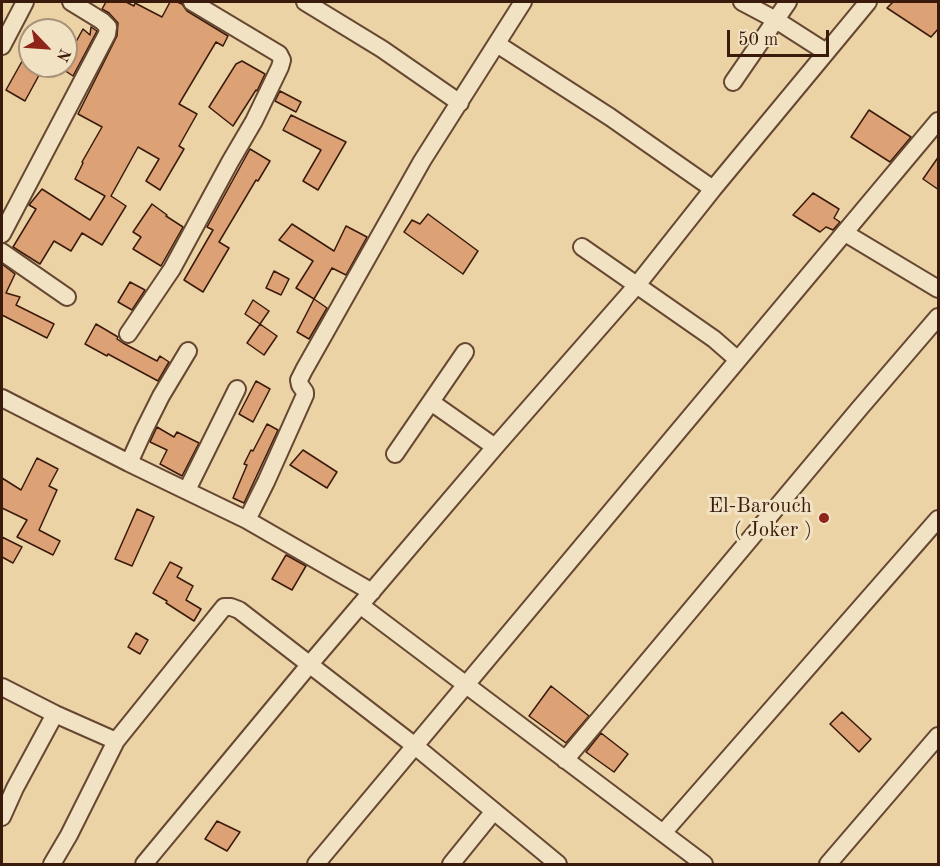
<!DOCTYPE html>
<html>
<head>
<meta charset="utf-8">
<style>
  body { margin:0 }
  #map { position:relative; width:940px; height:866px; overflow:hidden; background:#ebd3a5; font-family:"Old Standard TT",serif }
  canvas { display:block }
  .frame { position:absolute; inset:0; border:3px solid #3a1a0b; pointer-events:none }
  .north { position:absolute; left:18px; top:18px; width:60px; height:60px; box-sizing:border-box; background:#f2e2c4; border:2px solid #a8927a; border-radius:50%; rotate:115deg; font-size:16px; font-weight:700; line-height:24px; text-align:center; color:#3a1a0b }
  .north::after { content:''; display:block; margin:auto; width:21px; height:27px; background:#8f2418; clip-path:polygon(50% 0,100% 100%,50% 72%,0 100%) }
  .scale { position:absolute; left:727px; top:30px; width:102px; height:27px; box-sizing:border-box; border:3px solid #3a1a0b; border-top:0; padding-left:8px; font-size:18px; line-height:21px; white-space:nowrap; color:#3a1a0b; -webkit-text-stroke:4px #f2e2c4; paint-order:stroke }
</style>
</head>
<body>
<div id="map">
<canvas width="940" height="866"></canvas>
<div class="frame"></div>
<div class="north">N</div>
<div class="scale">50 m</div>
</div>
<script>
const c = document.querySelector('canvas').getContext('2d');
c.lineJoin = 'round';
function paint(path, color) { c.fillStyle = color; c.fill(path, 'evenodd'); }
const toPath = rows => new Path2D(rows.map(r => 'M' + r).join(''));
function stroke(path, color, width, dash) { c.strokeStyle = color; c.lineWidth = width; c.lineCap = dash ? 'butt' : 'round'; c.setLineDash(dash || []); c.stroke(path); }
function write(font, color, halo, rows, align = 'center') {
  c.font = font + ' "Old Standard TT",serif'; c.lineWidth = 6; c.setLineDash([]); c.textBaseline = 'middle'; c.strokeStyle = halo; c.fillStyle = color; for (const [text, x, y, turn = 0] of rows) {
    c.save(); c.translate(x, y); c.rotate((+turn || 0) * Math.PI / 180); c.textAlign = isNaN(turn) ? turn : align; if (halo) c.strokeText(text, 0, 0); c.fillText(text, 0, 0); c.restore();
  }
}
const building = toPath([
  [106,2,126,2,134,6,135,3,162,17,170,2,177,2,182,4,187,11,228,36,223,46,216,42,179,104,197,114,179,146,184,149,160,190,146,181,159,159,138,147,111,196,126,206,102,245,82,233,71,251,54,241,40,264,13,247,36,209,29,205,42,189,90,220,105,196,75,179,83,163,82,162,102,127,78,114,117,36,118,23,109,13,102,9,106,2],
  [893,2,939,2,939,28,931,37,887,8,893,2],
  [91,27,97,31,73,76,61,68,62,66,66,66,66,60,83,29,90,35,91,27],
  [30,47,30,66,44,66,25,101,6,90,30,47],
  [242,61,265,74,257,91,256,90,233,126,209,107,236,64,242,61],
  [280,91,301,102,296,112,275,101,280,91],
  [869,110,911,137,890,162,851,137,869,110],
  [291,115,346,142,318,190,303,181,321,150,283,130,291,115],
  [250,149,270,161,258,181,256,180,219,242,229,248,203,292,184,280,213,230,207,227,250,149],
  [939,156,939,190,923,179,939,156],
  [813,193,839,209,834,218,840,222,833,230,826,227,820,232,793,215,813,193],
  [152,204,167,215,166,216,183,227,161,266,133,249,141,237,133,232,152,204],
  [428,214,478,251,463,274,404,232,412,220,420,224,428,214],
  [292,224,334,251,346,226,367,237,346,275,332,268,314,299,296,288,313,261,279,240,292,224],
  [2,264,15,274,6,293,20,297,16,305,54,324,47,338,2,315,2,264],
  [274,271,289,279,281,295,266,288,274,271],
  [130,282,145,290,132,310,118,302,130,282],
  [314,299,327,308,309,339,297,332,314,299],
  [253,300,269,311,260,324,245,314,253,300],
  [96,324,118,337,117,339,123,343,157,361,160,356,169,362,158,381,108,354,107,356,85,344,96,324],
  [260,324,277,336,264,355,247,343,260,324],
  [256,381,270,389,253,422,239,414,256,381],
  [267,424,278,430,244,503,233,498,247,465,244,464,251,450,253,451,267,424],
  [157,427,174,437,177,432,199,443,182,476,160,464,167,450,150,442,157,427],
  [303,450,337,472,327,488,290,465,303,450],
  [37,458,58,469,49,486,57,490,39,530,60,541,53,555,17,537,27,520,2,508,2,478,21,490,37,458],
  [137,509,154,517,132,566,115,559,137,509],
  [2,537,22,547,13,563,2,557,2,537],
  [286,555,306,566,292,590,272,579,286,555],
  [170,562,182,568,177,577,193,586,186,600,201,609,194,621,166,603,167,601,153,593,170,562],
  [136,633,148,640,140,654,128,647,136,633],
  [551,686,589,716,566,743,529,716,551,686],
  [842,712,871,739,859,752,830,724,842,712],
  [601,733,628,754,614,772,586,752,601,733],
  [217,821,240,832,227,851,205,839,217,821]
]);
const minor = toPath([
  [305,2,382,49,460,103],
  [742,2,776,20,826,52],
  [497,44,610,117,713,189],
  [2,46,25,2],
  [733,82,788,2],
  [845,233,938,289],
  [2,234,107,34,108,27,102,21,71,2],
  [582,247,714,339,738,360],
  [2,252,67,297],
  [128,334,172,269,230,162,254,121,280,67,282,60,279,54,192,2],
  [2,398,129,463,247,520,372,592],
  [431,402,495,447],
  [395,454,465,352],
  [129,463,144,430,161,396,188,351],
  [187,490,237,389],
  [247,520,266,482,305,395,305,392,300,385,299,380,304,370,422,161,523,2],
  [360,605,704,864],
  [2,687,55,714,116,741],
  [565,760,859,409,938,317],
  [2,817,15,788,55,714],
  [663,833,938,519],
  [52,864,69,835,116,741,224,607,231,607,239,610,415,746,558,864],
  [144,864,310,664,495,447,637,285,713,189,868,2],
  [316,864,938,121],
  [451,864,494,811],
  [828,864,938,736]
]);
const markers = [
  [824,518,6,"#8f2418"]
];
const poiNames = [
  ["El-Barouch",812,506],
  ["( Joker )",812,530]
];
paint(building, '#dca175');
stroke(building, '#3a1a0b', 1.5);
stroke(minor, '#664832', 20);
stroke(minor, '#f2e2c4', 16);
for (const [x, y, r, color] of markers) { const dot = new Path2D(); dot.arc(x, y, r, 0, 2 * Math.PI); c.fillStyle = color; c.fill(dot); stroke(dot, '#f2e2c4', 2); }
write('21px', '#3a1a0b', '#f2e2c4', poiNames, 'right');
</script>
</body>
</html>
